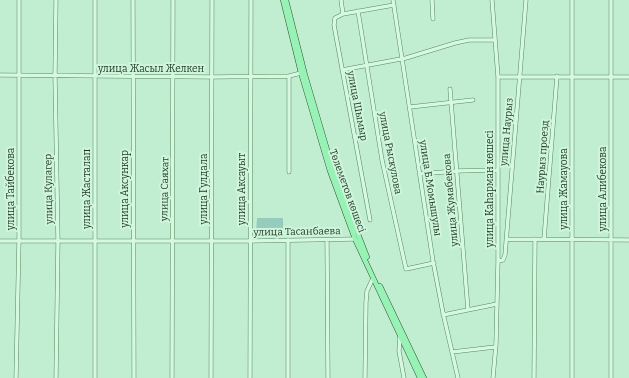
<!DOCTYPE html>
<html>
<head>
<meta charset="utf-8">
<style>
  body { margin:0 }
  canvas { display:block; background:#c1eed0 }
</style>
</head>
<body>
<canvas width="629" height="378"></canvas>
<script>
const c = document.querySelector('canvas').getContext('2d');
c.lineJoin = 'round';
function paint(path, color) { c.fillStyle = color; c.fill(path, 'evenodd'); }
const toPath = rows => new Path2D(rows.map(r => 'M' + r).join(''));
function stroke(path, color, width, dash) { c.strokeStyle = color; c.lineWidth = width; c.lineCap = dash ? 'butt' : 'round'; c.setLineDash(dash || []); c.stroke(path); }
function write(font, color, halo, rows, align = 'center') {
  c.font = font + ' Bitter,serif'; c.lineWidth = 4; c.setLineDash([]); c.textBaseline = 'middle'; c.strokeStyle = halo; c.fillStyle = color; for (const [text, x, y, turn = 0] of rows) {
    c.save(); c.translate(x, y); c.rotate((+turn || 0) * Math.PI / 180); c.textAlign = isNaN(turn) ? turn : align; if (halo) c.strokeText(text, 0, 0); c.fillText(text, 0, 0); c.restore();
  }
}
const green = toPath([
  [257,218,283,218,283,233,256,232]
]);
const minor = toPath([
  [56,0,55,76,58,241,56,378],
  [95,0,95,378],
  [133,0,134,378],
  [341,0,343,14,335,18,334,25,370,220],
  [393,0,433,261,443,313,458,378],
  [432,0,433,19],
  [492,0,498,77,498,261,496,344,493,378],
  [358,11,382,160,406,269,434,263],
  [343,14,394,5],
  [342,70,406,58,455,43,469,40,495,40],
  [0,75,213,77,289,76,301,73],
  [289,76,289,172],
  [498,77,629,77],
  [450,89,468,310],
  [410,107,473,100],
  [420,174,456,171,498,170],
  [507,239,629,240],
  [544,239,557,76],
  [327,240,328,378],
  [0,241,250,241,355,239],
  [498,261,503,260,505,255,526,0],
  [443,315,497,304],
  [400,336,399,351,404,378],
  [452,352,495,347],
  [16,378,19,240,19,0],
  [172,378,173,0],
  [211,378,212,0],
  [250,378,251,0],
  [288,378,288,240],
  [365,378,366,302,367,291,373,278],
  [534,378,535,239],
  [572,378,572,0],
  [611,378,611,0]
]);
const major = toPath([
  [283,0,301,73,330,171,355,239,420,378],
  [286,0,305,75,333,170,367,257],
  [380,286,424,378]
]);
const streetNames = [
  ["улица Жасыл Желкен",151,69],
  ["улица Шымыр",357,106,79],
  ["улица Наурыз",507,132,-85],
  ["улица Рыскулова",390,153,79],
  ["Наурыз проезд",543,157,-86],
  ["улица Б.Момышулы",430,188,81],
  ["улица Тайбекова",11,189,-90],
  ["улица Кулагер",49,189,-91],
  ["улица Жасталап",87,189,-90],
  ["улица Аксункар",125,189,-90],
  ["улица Саяхат",165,189,-89],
  ["улица Гулдала",204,189,-90],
  ["улица Аксауыт",242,189,-90],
  ["улица Каһарман көшесі",490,189,-90],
  ["улица Жамауова",564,189,-90],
  ["улица Алибекова",603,189,-90],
  ["Төлеметов көшесі",347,191,70],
  ["улица Жумабекова",451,200,-95],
  ["улица Тасанбаева",297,232,-1]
];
paint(green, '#95ccbe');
stroke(minor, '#588760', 4.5);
stroke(major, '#2d5531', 5.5);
stroke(minor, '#d4f9e0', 3.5);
stroke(major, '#98f2b5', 4.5);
write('10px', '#1d3720', '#d0f5dd', streetNames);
</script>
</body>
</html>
